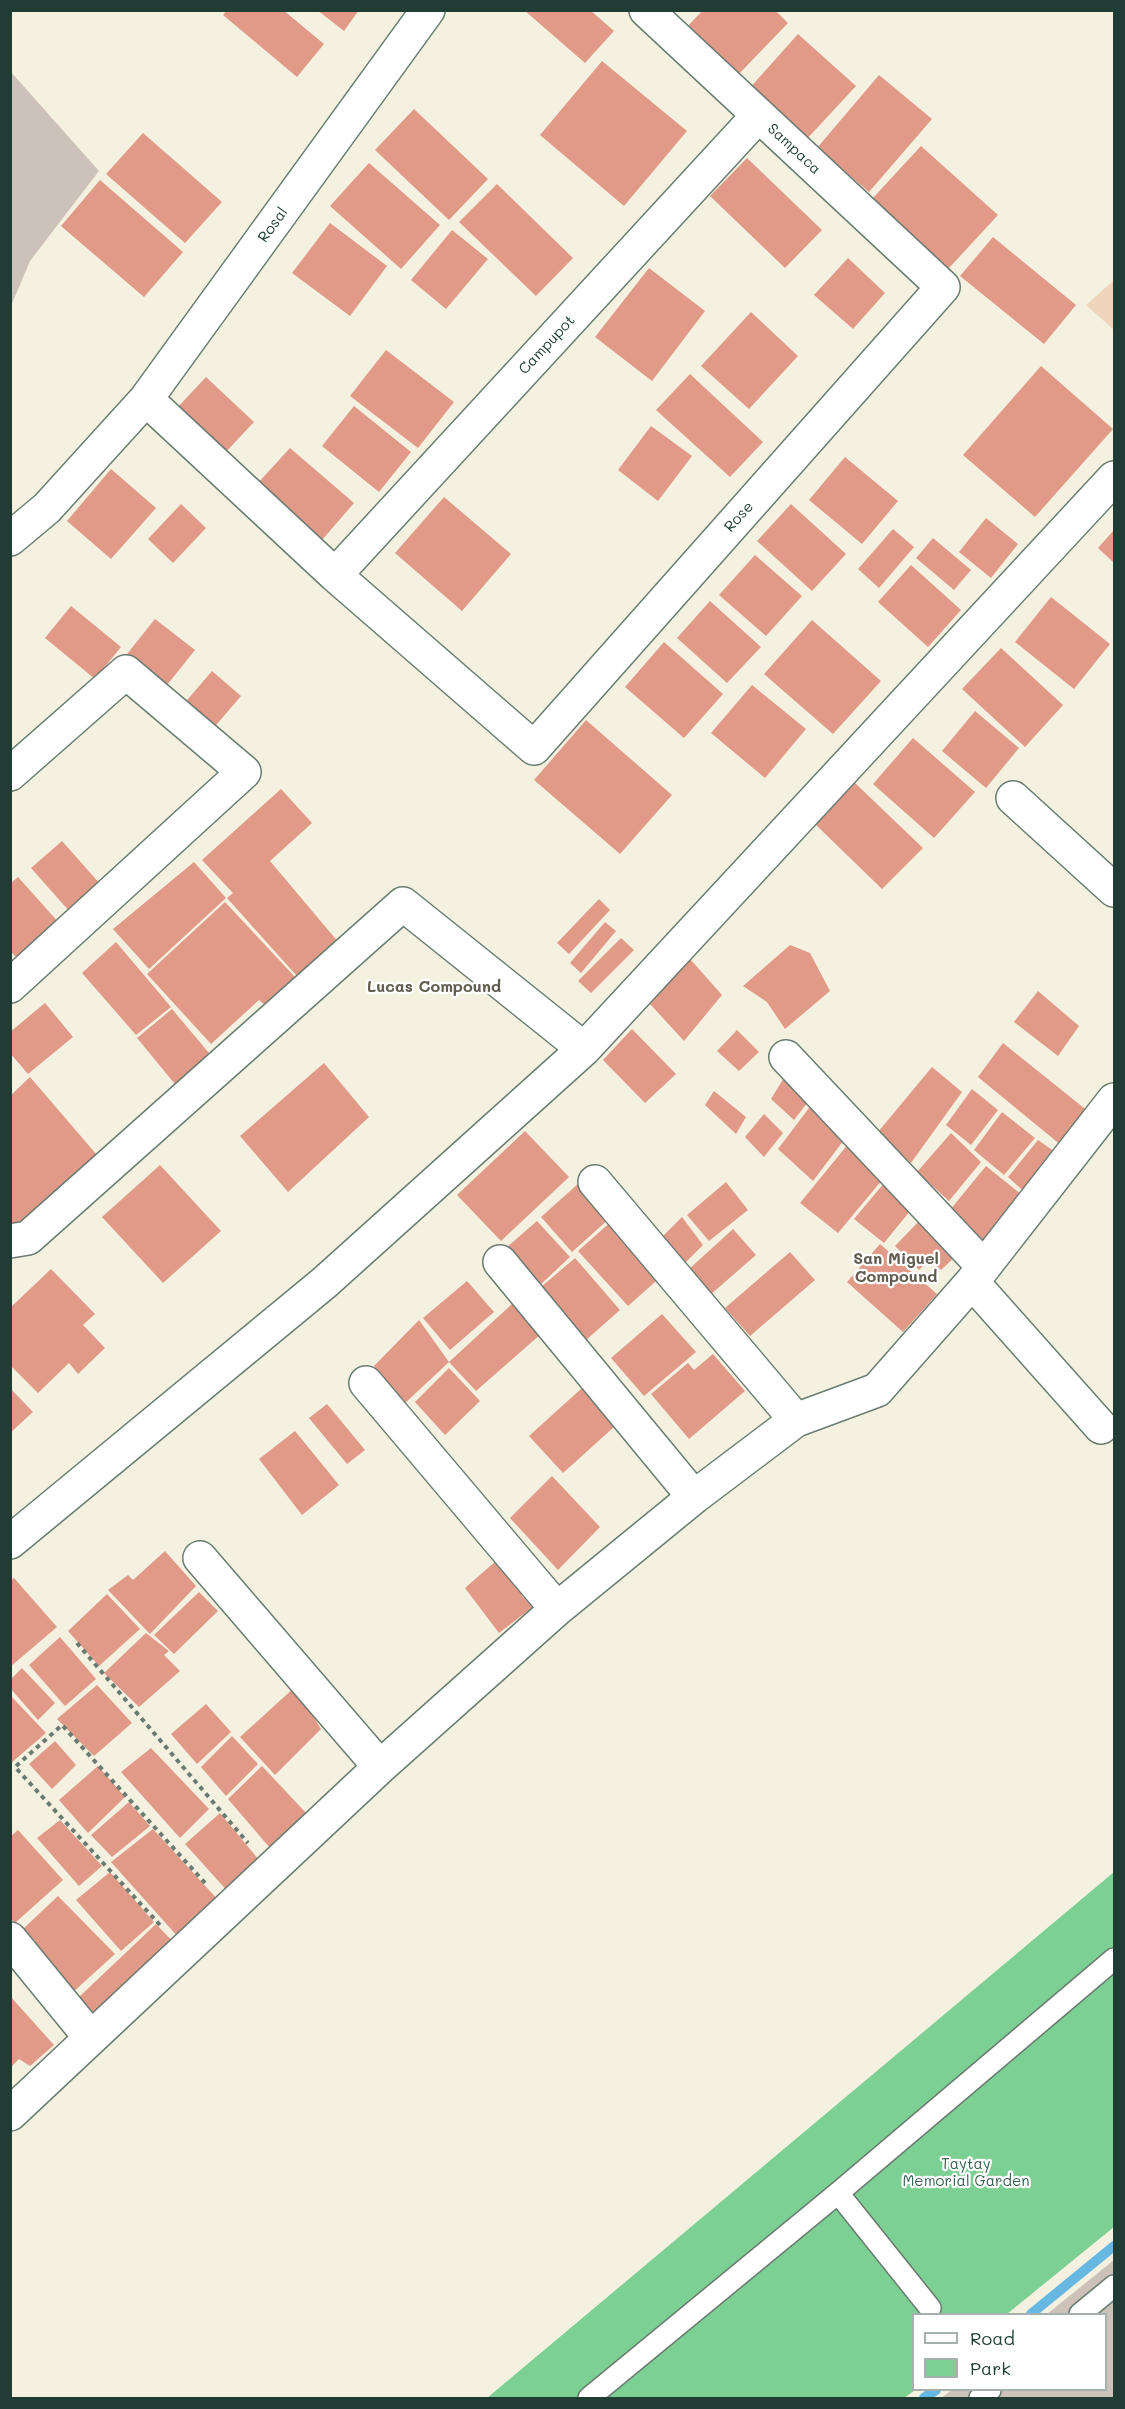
<!DOCTYPE html>
<html>
<head>
<meta charset="utf-8">
<style>
  body { margin:0 }
  #map { position:relative; width:1125px; height:2409px; overflow:hidden; background:#f5f1e1; font-family:Mali,sans-serif }
  canvas { display:block }
  .frame { position:absolute; inset:0; border:12px solid #1f3d34; pointer-events:none }
  .legend { position:absolute; left:912px; top:2313px; width:195px; height:78px; box-sizing:border-box; background:#fff; border:2px solid #a5b1ae; margin:0; padding:8px 10px; list-style:none; font-size:18px; color:#1f3d34 }
  .legend li { display:flex; align-items:center; gap:12px; height:30px }
  .legend b { width:30px; border:2px solid #a5b1ae }
</style>
</head>
<body>
<div id="map">
<canvas width="1125" height="2409"></canvas>
<div class="frame"></div>
<ul class="legend">
<li><b style="height:8px;background:#fff"></b>Road</li>
<li><b style="height:16px;background:#7dd093"></b>Park</li>
</ul>
</div>
<script>
const c = document.querySelector('canvas').getContext('2d');
c.lineJoin = 'round';
function paint(path, color) { c.fillStyle = color; c.fill(path, 'evenodd'); }
const toPath = rows => new Path2D(rows.map(r => 'M' + r).join(''));
function stroke(path, color, width, dash) { c.strokeStyle = color; c.lineWidth = width; c.lineCap = dash ? 'butt' : 'round'; c.setLineDash(dash || []); c.stroke(path); }
function write(font, color, halo, rows, align = 'center') {
  c.font = font + ' Mali,sans-serif'; c.lineWidth = 4.5; c.setLineDash([]); c.textBaseline = 'middle'; c.strokeStyle = halo; c.fillStyle = color; for (const [text, x, y, turn = 0] of rows) {
    c.save(); c.translate(x, y); c.rotate((+turn || 0) * Math.PI / 180); c.textAlign = isNaN(turn) ? turn : align; if (halo) c.strokeText(text, 0, 0); c.fillText(text, 0, 0); c.restore();
  }
}
const built = toPath([
  [1114,280,1114,330,1086,305]
]);
const industrial = toPath([
  [11,72,99,171,30,261,11,306],
  [1114,2260,1114,2398,941,2398,952,2390,1106,2390,1106,2314,1047,2314]
]);
const green = toPath([
  [1114,1872,1114,2227,1007,2314,914,2314,915,2390,904,2398,487,2398]
]);
const stream = toPath([
  [1031,2314,1114,2246],
  [924,2398,936,2390]
]);
const building = toPath([
  [227,10,283,10,324,44,297,77,223,15],
  [317,10,359,10,344,31],
  [524,10,590,10,614,31,585,63],
  [703,10,775,10,788,23,736,77,686,28],
  [798,34,856,86,805,141,748,90],
  [602,61,687,131,624,206,540,135],
  [879,75,932,119,869,192,817,148],
  [414,109,488,179,449,220,375,150],
  [143,133,222,202,185,243,106,174],
  [921,146,998,215,949,268,872,199],
  [747,158,822,230,785,268,710,196],
  [369,163,440,225,401,269,330,206],
  [100,180,183,252,144,297,61,226],
  [497,184,573,258,536,296,459,222],
  [330,223,387,266,350,316,292,273],
  [452,230,488,259,446,309,411,280],
  [993,237,1076,305,1044,344,960,276],
  [848,258,885,293,853,329,814,295],
  [649,268,705,311,652,381,595,337],
  [751,312,798,356,749,409,701,366],
  [386,350,454,402,418,448,350,396],
  [1041,366,1113,429,1035,517,963,455],
  [690,374,763,442,730,477,656,410],
  [206,377,254,422,224,454,176,409],
  [354,406,411,452,379,492,322,446],
  [651,426,692,456,658,501,618,470],
  [290,448,354,503,322,540,257,484],
  [845,457,898,501,862,544,809,500],
  [111,469,156,508,111,559,67,521],
  [444,497,511,554,462,611,395,553],
  [181,504,206,528,173,563,148,539],
  [791,504,846,554,812,591,757,541],
  [986,518,1018,544,991,578,959,552],
  [893,529,914,547,879,588,858,569],
  [1114,530,1114,563,1098,548],
  [933,538,971,570,954,590,916,558],
  [755,555,802,596,766,636,719,595],
  [911,565,961,610,928,647,878,602],
  [1051,597,1110,644,1074,689,1015,642],
  [710,601,761,647,727,683,677,638],
  [71,606,121,647,95,679,45,638],
  [155,619,195,650,163,690,123,659],
  [812,620,881,681,833,734,764,674],
  [664,642,723,694,684,738,625,687],
  [1001,648,1063,705,1025,747,962,689],
  [212,671,241,696,211,731,182,706],
  [752,685,806,729,765,778,711,733],
  [975,711,1019,748,986,788,942,751],
  [586,720,672,795,620,854,534,780],
  [913,738,975,792,934,838,873,784],
  [855,783,923,848,882,889,815,824],
  [281,789,312,823,270,861,345,950,305,985,227,898,233,893,202,860],
  [62,841,101,885,70,912,31,868],
  [194,862,226,898,149,969,113,929],
  [18,877,61,925,20,961,10,951,10,884],
  [599,899,610,910,569,954,557,943],
  [225,902,295,977,265,1005,259,1000,211,1044,147,974],
  [605,922,616,931,581,973,570,963],
  [621,938,634,950,591,993,578,981],
  [116,942,171,1007,136,1035,82,973],
  [790,945,810,953,830,991,785,1029,767,1002,743,986],
  [690,959,722,995,684,1041,650,1004],
  [1038,991,1079,1026,1058,1056,1014,1022],
  [45,1003,73,1037,28,1074,10,1053,10,1032],
  [172,1009,219,1065,184,1095,137,1038],
  [632,1029,676,1074,645,1103,603,1060],
  [737,1030,759,1052,739,1071,717,1051],
  [1003,1043,1089,1112,1062,1146,978,1077],
  [324,1063,369,1117,288,1192,240,1136],
  [932,1067,962,1092,911,1163,878,1132],
  [785,1076,811,1098,794,1120,771,1099],
  [30,1077,97,1155,15,1226,10,1221,10,1096],
  [972,1089,998,1110,971,1145,946,1125],
  [714,1091,746,1117,736,1134,705,1105],
  [812,1104,847,1136,813,1181,778,1149],
  [1002,1112,1035,1138,1004,1175,974,1150],
  [764,1114,783,1133,764,1157,745,1137],
  [525,1131,569,1177,501,1241,457,1195],
  [951,1133,981,1162,949,1201,917,1172],
  [1038,1140,1061,1156,1031,1198,1008,1177],
  [849,1143,887,1174,838,1233,800,1203],
  [160,1165,221,1231,163,1283,102,1217],
  [986,1166,1022,1195,980,1250,945,1216],
  [890,1176,919,1200,884,1243,854,1219],
  [726,1182,748,1210,709,1241,687,1215],
  [579,1183,610,1218,572,1252,541,1217],
  [682,1217,703,1245,683,1265,660,1239],
  [922,1218,958,1254,941,1270,930,1259,919,1270,895,1246],
  [614,1219,664,1274,628,1306,578,1251],
  [537,1221,570,1257,540,1285,506,1248],
  [733,1229,756,1255,710,1295,688,1270],
  [880,1244,937,1294,903,1332,847,1282],
  [790,1252,815,1280,750,1336,725,1308],
  [575,1258,620,1310,586,1340,541,1287],
  [51,1269,95,1314,83,1325,105,1348,78,1374,69,1363,38,1393,10,1365,10,1308],
  [467,1281,494,1312,450,1350,423,1318],
  [512,1304,541,1334,476,1391,449,1362],
  [662,1314,696,1352,644,1396,611,1358],
  [419,1320,449,1362,403,1405,374,1366],
  [713,1354,745,1391,689,1439,651,1394,688,1363,694,1370],
  [449,1368,480,1401,445,1435,415,1402],
  [10,1388,33,1412,10,1433],
  [582,1388,614,1427,563,1473,529,1436],
  [327,1404,365,1450,347,1464,309,1418],
  [295,1431,339,1485,302,1515,259,1459],
  [552,1476,600,1527,558,1570,510,1518],
  [165,1551,196,1586,150,1634,108,1590,128,1575,133,1580],
  [504,1554,532,1587,521,1595,533,1607,499,1633,465,1588],
  [14,1578,57,1627,10,1667,10,1581],
  [199,1592,218,1611,174,1654,154,1635],
  [107,1594,140,1629,99,1666,68,1631],
  [146,1633,169,1651,164,1655,180,1671,139,1707,104,1673],
  [60,1637,96,1679,65,1706,29,1665],
  [22,1668,55,1703,38,1720,10,1688,10,1680],
  [97,1685,132,1723,94,1756,57,1719],
  [295,1687,321,1729,275,1775,240,1737],
  [10,1695,46,1733,10,1764],
  [206,1704,231,1732,197,1764,171,1734],
  [232,1736,258,1764,226,1796,201,1767],
  [55,1741,76,1765,52,1789,29,1764],
  [151,1748,209,1809,180,1838,121,1772],
  [98,1766,125,1797,88,1833,59,1800],
  [262,1766,307,1814,270,1848,228,1799],
  [129,1802,150,1826,112,1857,91,1835],
  [220,1813,264,1866,231,1895,185,1844],
  [60,1820,102,1866,79,1886,37,1838],
  [153,1829,220,1902,179,1938,111,1862],
  [18,1830,63,1880,15,1923,10,1918,10,1837],
  [110,1872,154,1922,121,1951,76,1900],
  [58,1896,115,1954,72,1993,30,1947,35,1941,23,1929],
  [156,1924,175,1944,98,2019,78,1998],
  [10,1996,54,2045,30,2066,19,2059,10,2068]
]);
const path = toPath([
  [77,1643,248,1843],
  [160,1925,15,1767,62,1725,206,1884]
]);
const lane = toPath([
  [838,2193,930,2308],
  [1080,2314,1114,2286],
  [589,2398,838,2193,1114,1959],
  [980,2398,990,2390]
]);
const street = toPath([
  [146,399,335,575,534,748,943,287,646,10],
  [10,539,47,508,146,399,428,10],
  [335,575,758,116],
  [10,774,126,672,244,772,10,986],
  [1013,798,1114,890],
  [786,1057,984,1267],
  [595,1182,796,1420],
  [10,1241,28,1238,403,904,584,1049,1114,478],
  [500,1262,694,1497],
  [972,1282,1101,1427],
  [366,1383,557,1609],
  [10,1542,324,1283,584,1049],
  [200,1558,380,1767],
  [10,1939,91,2038],
  [10,2114,380,1767,557,1609,694,1497,796,1420,877,1390,972,1282,1114,1100]
]);
const streetNames = [
  ["Sampaca",794,149,43],
  ["Rosal",273,225,-54],
  ["Campupot",547,345,-47],
  ["Rose",739,517,-48]
];
const parkNames = [
  ["Taytay",966,2164],
  ["Memorial Garden",966,2181]
];
const neighbourhoodNames = [
  ["Lucas Compound",434,987],
  ["San Miguel",896,1259],
  ["Compound",896,1277]
];
paint(built, '#efd6bb');
paint(industrial, '#cdc2b9');
paint(green, '#7dd093');
stroke(stream, '#66b7e1', 10);
paint(building, '#e19988');
stroke(lane, '#6a7c71', 24);
stroke(street, '#6a7c71', 36);
stroke(path, '#6a7c71', 4, [4.5, 4.5]);
stroke(lane, '#fff', 21);
stroke(street, '#fff', 33);
write('15px', '#1f3d34', '#fff', streetNames);
write('15px', '#36624c', '#fff', parkNames);
write('bold 16px', '#635d51', '#fff', neighbourhoodNames);
</script>
</body>
</html>
